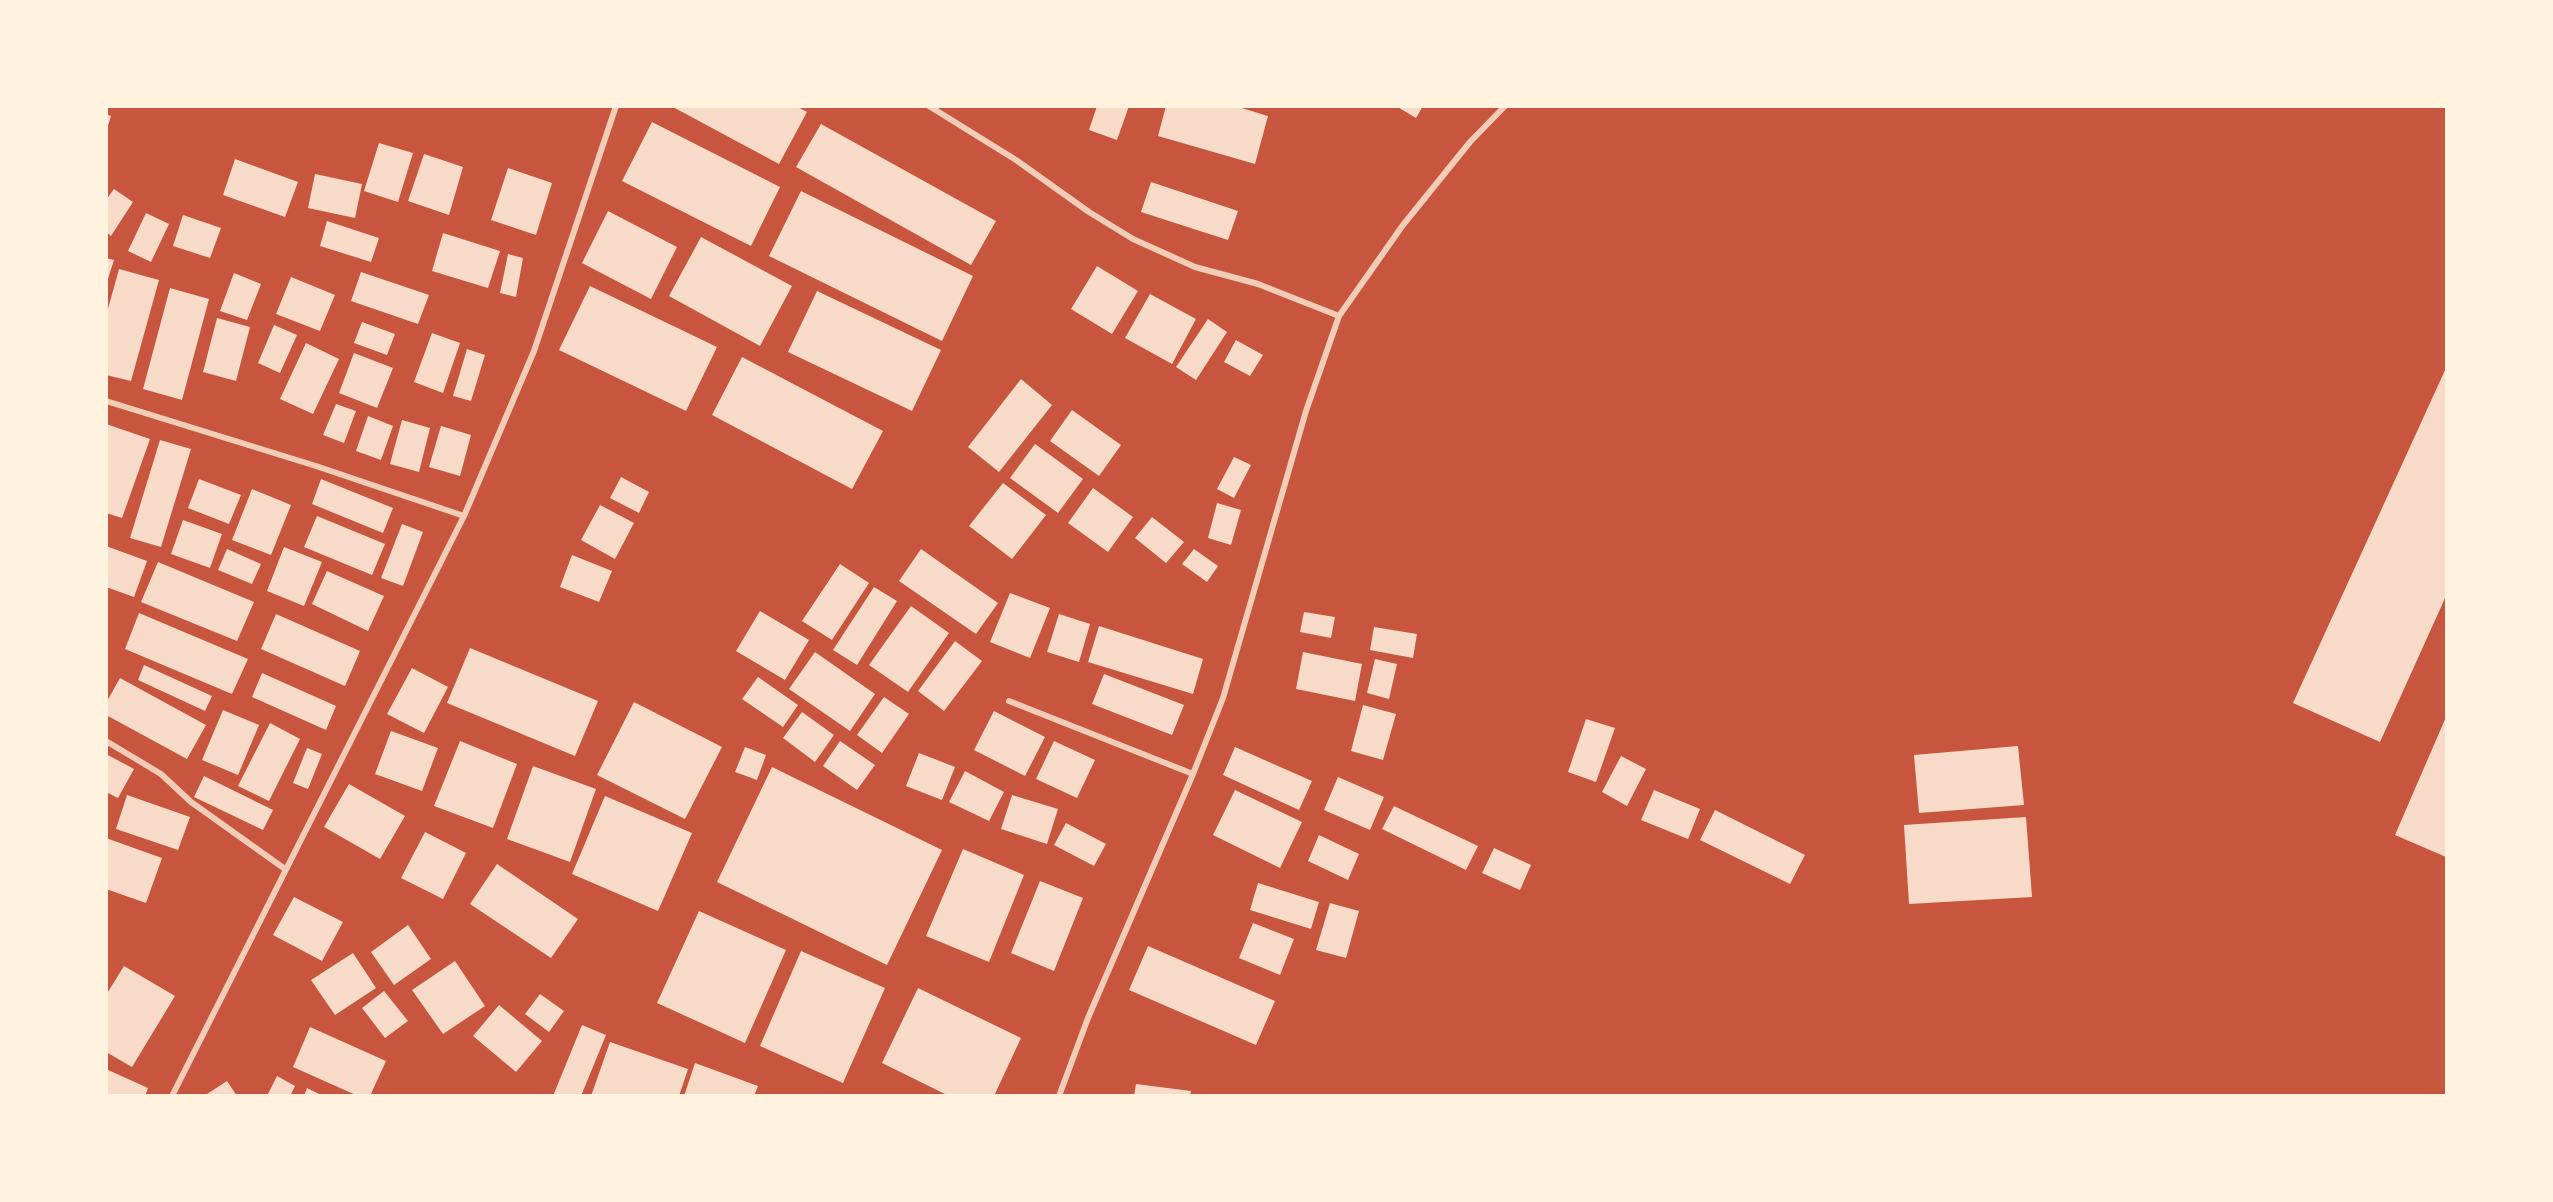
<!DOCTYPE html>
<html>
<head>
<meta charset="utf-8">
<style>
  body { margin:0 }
  #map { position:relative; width:2553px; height:1202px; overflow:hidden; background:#c8553d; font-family:Merriweather,serif }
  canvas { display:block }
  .frame { position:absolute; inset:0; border:108px solid #fff3e0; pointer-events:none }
</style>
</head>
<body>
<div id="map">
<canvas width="2553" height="1202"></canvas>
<div class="frame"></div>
</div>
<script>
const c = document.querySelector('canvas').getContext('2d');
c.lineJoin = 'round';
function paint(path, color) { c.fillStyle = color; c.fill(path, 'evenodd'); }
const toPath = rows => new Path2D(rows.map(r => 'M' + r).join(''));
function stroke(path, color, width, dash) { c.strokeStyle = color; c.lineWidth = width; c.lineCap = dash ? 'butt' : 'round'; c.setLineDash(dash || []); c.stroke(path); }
const building = toPath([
  [671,106,796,106,807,112,779,164],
  [1097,106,1129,106,1117,140,1089,130],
  [1166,106,1235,106,1268,116,1255,164,1158,136],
  [1396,106,1423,106,1416,118],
  [106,114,111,116,107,129,106,129],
  [652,122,780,187,751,246,622,181],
  [821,124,996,221,971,265,796,167],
  [379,143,413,153,398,202,364,191],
  [424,154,463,167,449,215,408,201],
  [235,159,298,182,285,217,223,195],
  [508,168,552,183,536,235,491,220],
  [315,174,362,184,355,218,308,208],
  [1151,182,1238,211,1228,240,1141,212],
  [114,189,133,202,111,236,106,232,106,200],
  [801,191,973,276,942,341,769,256],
  [608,211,677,247,651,299,582,263],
  [146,213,169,224,151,262,128,251],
  [183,215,221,228,210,258,173,246],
  [327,221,379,238,371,262,320,246],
  [443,233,500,251,488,288,432,271],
  [701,237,792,286,760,346,669,296],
  [508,254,523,258,516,297,500,293],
  [106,258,114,260,107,282,106,282],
  [1097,266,1138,291,1112,334,1071,309],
  [119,269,159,280,131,381,106,375,106,316],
  [361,272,429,295,418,324,351,301],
  [234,273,261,284,247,320,220,311],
  [291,277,335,295,320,331,276,314],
  [590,286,717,347,686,411,559,350],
  [170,288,209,299,182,400,143,389],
  [817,291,941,350,912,411,788,352],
  [1150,294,1196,319,1172,364,1125,338],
  [217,318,250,327,236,381,203,372],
  [1208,319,1227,332,1196,380,1176,367],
  [362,322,395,334,387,355,354,343],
  [274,325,297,335,280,373,258,363],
  [432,333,460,343,443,393,414,382],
  [1236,340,1263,355,1250,376,1224,362],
  [306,343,339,359,313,414,280,399],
  [467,349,485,355,471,401,453,396],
  [354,353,393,368,377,408,339,393],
  [742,357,883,431,852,489,712,415],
  [2446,368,2446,596,2380,742,2293,703],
  [1021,379,1052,405,999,472,968,447],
  [336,404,356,411,344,443,323,435],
  [1072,410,1121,445,1099,476,1050,441],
  [368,416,393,426,381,460,356,451],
  [402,420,430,428,419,472,390,464],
  [106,424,150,439,122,518,106,513],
  [441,426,471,435,460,476,429,467],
  [160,440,191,449,161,547,130,538],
  [1035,444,1083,479,1058,513,1010,478],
  [1234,457,1251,465,1234,498,1217,489],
  [621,477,649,492,639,513,610,498],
  [199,479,241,495,229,524,188,508],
  [321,479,393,508,383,533,312,504],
  [1003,483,1046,515,1012,559,969,526],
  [1093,488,1133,517,1108,552,1068,523],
  [252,489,291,505,271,555,232,540],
  [1217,503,1241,510,1231,545,1208,538],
  [600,505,634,523,615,559,581,540],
  [317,516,385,544,372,575,304,547],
  [1152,517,1184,542,1166,563,1135,538],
  [183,520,222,534,210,568,171,554],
  [402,524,423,532,403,586,381,578],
  [106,546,147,561,134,597,106,587],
  [284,547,322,562,304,606,267,591],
  [227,549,261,564,252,584,218,570],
  [921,549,998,603,976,634,899,581],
  [1194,549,1218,566,1207,582,1182,564],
  [572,555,612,571,599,602,560,587],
  [158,562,254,602,237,641,141,602],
  [840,564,869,583,832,640,802,621],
  [327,571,384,596,368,631,312,604],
  [874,587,897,601,857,665,833,650],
  [1010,593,1050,608,1030,658,990,642],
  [911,606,949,633,908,692,869,665],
  [760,611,809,640,785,680,736,651],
  [1304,612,1335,617,1331,638,1300,632],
  [139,613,248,659,232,694,125,649],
  [276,614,360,651,345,686,261,649],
  [1059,614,1090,624,1079,662,1047,652],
  [1099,626,1203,659,1193,694,1088,662],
  [1374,627,1417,634,1413,658,1370,650],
  [955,641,982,661,944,711,918,691],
  [470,648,598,701,575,756,447,703],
  [815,652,875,694,850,731,789,689],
  [1303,652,1362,664,1355,701,1296,689],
  [1375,659,1397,664,1389,699,1367,693],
  [144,665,212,696,205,711,138,680],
  [412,668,448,687,424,733,387,714],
  [262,673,336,706,326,730,252,697],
  [1104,674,1184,705,1172,735,1092,704],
  [758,677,798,705,783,727,742,699],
  [120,678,206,725,187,759,106,715,106,703],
  [884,697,909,714,882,753,857,735],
  [634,702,722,747,685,819,597,775],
  [1363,705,1396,714,1383,760,1351,751],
  [223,710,259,725,238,775,202,760],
  [994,711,1045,737,1025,776,974,750],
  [802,712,834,735,815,762,783,738],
  [2446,717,2446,857,2395,835],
  [1586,719,1615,728,1596,782,1568,772],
  [270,723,300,739,269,801,238,786],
  [391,731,438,748,422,791,375,774],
  [460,741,517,764,493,828,434,806],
  [840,741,875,765,857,790,823,766],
  [1054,741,1095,760,1077,798,1036,779],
  [2018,746,2024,805,1919,813,1914,755],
  [745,747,766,755,757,780,735,772],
  [1235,747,1312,781,1299,810,1223,775],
  [307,748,322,754,308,789,293,783],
  [919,753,955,767,942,800,906,786],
  [106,754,134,769,118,798,106,792],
  [1621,756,1646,769,1627,806,1602,792],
  [533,766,596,789,570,862,507,839],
  [772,767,942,850,887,965,717,882],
  [965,771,1004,792,989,821,949,802],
  [204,776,273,810,263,830,194,797],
  [1338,777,1384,797,1370,830,1324,810],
  [349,784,405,816,380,859,324,827],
  [1235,790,1302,822,1280,868,1213,835],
  [1654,790,1700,809,1688,839,1641,820],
  [127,795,190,817,178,850,116,829],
  [1012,795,1058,809,1047,844,1001,829],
  [605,796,692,833,658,911,572,874],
  [1394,806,1478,846,1466,870,1382,829],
  [1715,810,1805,855,1790,884,1700,840],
  [2026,817,2032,897,1909,904,1904,825],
  [1066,823,1106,844,1094,866,1054,845],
  [425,832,466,853,443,899,401,878],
  [1319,835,1359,854,1348,880,1308,861],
  [106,838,162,858,146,903,106,889],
  [1494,848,1531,865,1520,890,1482,873],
  [963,849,1024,875,989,962,926,936],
  [497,864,578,919,551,958,470,904],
  [1040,881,1083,898,1054,971,1011,953],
  [1258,883,1319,902,1311,929,1250,910],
  [294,897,343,922,322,961,273,935],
  [1330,903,1359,911,1346,958,1316,950],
  [699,911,786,950,745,1043,657,1003],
  [1253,923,1294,939,1280,975,1239,958],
  [408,925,431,959,394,985,371,952],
  [1148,946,1275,1001,1256,1045,1129,990],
  [801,951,885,988,843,1083,760,1046],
  [353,953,376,988,335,1015,311,980],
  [455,961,485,1006,443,1034,412,990],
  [124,966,175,996,132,1067,106,1052,106,995],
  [918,988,1021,1038,994,1096,949,1096,882,1063],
  [384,991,408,1021,385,1038,362,1008],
  [540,994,564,1011,549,1032,525,1014],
  [499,1005,542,1041,516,1072,473,1036],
  [582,1025,606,1035,581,1096,553,1096],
  [310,1027,386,1061,370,1096,358,1096,293,1067],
  [610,1042,688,1069,679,1096,591,1096],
  [695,1063,758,1086,754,1096,684,1096],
  [106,1069,148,1088,145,1096,106,1096],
  [277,1076,295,1086,290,1096,267,1096],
  [227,1081,237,1096,204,1096],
  [1136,1084,1191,1091,1190,1096,1134,1096],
  [307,1088,323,1096,304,1096]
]);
const minor = toPath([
  [929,106,1016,160,1089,212,1133,239,1195,267,1258,284,1339,316],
  [106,401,316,466,464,516],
  [1009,701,1193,774],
  [106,741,161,774,191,802,285,869],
  [172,1096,464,516,534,351,616,106],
  [1059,1096,1088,1018,1193,774,1223,698,1306,411,1339,316,1403,225,1470,142,1505,106]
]);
paint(building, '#f7dbc8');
stroke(minor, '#f1ccb7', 6);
</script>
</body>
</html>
